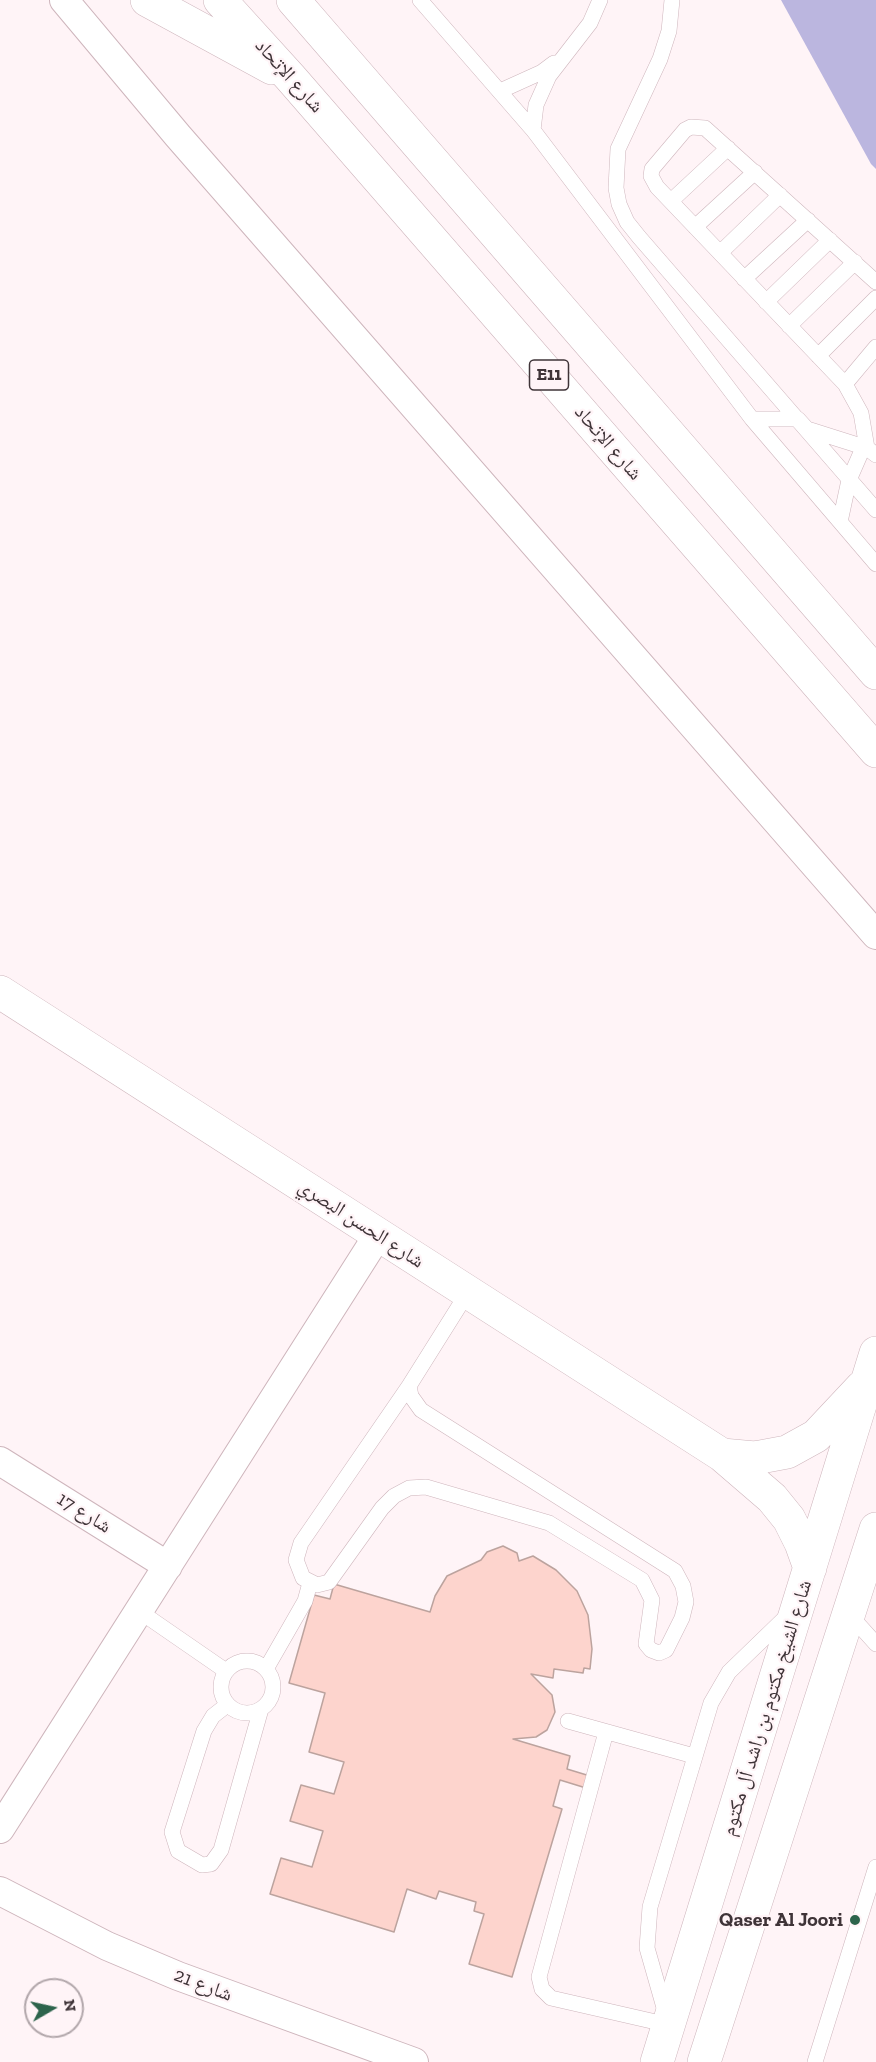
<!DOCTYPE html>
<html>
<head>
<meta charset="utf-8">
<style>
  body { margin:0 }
  #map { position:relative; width:876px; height:2062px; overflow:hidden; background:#fff4f7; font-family:"Zilla Slab",serif }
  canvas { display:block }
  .north { position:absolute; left:24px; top:1978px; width:60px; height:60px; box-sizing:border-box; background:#fff4f7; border:2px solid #b2a7ab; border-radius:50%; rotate:81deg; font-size:16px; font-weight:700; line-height:24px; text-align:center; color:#3f3438 }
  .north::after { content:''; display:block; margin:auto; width:21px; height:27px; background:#2d644c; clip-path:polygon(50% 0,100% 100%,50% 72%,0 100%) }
</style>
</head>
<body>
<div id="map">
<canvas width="876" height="2062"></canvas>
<div class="north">N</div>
</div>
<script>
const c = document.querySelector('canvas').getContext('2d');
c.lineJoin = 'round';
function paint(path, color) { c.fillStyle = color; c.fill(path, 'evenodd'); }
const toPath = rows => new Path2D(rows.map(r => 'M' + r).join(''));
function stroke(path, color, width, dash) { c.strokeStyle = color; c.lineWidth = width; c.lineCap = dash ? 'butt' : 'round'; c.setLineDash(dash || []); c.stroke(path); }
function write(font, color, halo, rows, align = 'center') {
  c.font = font + ' "Zilla Slab","Noto Naskh Arabic",serif'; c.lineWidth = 4.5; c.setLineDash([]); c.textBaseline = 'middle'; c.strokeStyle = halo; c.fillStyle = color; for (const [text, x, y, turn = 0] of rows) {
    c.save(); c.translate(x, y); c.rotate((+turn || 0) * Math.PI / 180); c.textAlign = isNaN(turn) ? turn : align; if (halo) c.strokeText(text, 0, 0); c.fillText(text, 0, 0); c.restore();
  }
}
const water = toPath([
  [781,0,876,0,876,169,871,164]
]);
const building = toPath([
  [503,1546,517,1553,519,1561,533,1556,556,1570,577,1591,588,1615,592,1649,590,1669,584,1668,583,1673,554,1669,553,1678,531,1674,552,1695,555,1712,547,1730,536,1737,513,1739,570,1756,567,1769,590,1776,586,1788,560,1780,553,1806,562,1809,512,1977,469,1964,484,1914,474,1911,476,1902,439,1891,436,1899,407,1889,394,1932,270,1894,281,1858,312,1867,323,1831,290,1821,301,1785,334,1794,344,1762,309,1752,325,1693,289,1683,314,1595,330,1599,334,1584,430,1612,435,1596,447,1576,481,1560,487,1552,503,1546]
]);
const lane = toPath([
  [420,0,533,130,752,419,876,564],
  [672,0,669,31,660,59,618,149,616,188,619,204,627,222,639,237,876,510],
  [500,91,542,72,554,63],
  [533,130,536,105,549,76,590,23,600,0],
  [671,201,728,148],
  [695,227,755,172],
  [720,253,780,195],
  [744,279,808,220],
  [766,302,830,240],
  [789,326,855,262],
  [818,356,876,298],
  [845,384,876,347],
  [752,419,798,419,807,429,867,448,876,455],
  [867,448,861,413,845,384,657,187,651,176,652,169,685,130,691,127,705,128,876,282],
  [840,522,849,480,863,448],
  [409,1386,411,1396,421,1410,675,1571,683,1586,686,1602,682,1618,666,1650,659,1653,651,1650,646,1644,652,1600,642,1580,549,1523,426,1487,409,1488,394,1496,382,1508,329,1582,317,1585,303,1578,296,1560,301,1543,409,1386],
  [409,1386,468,1292],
  [139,1611,226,1671],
  [850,1615,876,1644],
  '221 1687a26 26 0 1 1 52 0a26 26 0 1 1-52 0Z',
  [266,1669,305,1601,310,1583],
  [227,1705,213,1716,204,1731,172,1832,178,1851,202,1865,211,1864,221,1850,261,1709],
  [568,1721,694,1756],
  [606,1732,539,1977,542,1989,551,1998,669,2025,647,1948,650,1907,711,1703,729,1672,788,1615],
  [815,2062,876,1867]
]);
const street = toPath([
  [64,0,178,136,876,935],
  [0,1461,168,1566],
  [0,1829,378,1235],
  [0,1891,107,1946,178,1976,414,2062]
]);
const secondary = toPath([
  [0,992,722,1455,772,1498,789,1519,801,1543,810,1568],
  [722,1455,755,1458,787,1452,816,1436,862,1387],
  [657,2062,876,1353],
  [704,2062,876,1529]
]);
const highway = toPath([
  [147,0,272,68],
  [220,0,290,77,876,751],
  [293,0,876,673]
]);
const markers = [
  [855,1920,6,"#2d644c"]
];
const shields = [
  [549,375,39]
];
const shieldNames = [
  ["E11",549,375]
];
const streetNames = [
  ["شارع الإتحاد",289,76,48],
  ["شارع الإتحاد",608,443,49],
  ["شارع الحسن البصري",361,1224,33],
  ["شارع 17",84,1513,32],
  ["شارع الشيخ مكتوم بن راشد آل مكتوم",767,1708,-73],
  ["شارع 21",203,1985,21]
];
const poiNames = [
  ["Qaser Al Joori",843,1920]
];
paint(water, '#bbb6df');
paint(building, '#fdd4cd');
stroke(building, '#bca39e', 1.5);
stroke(lane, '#ceb5bc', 16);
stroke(street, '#ceb5bc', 30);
stroke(secondary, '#ceb5bc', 34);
stroke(highway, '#ceb5bc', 34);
stroke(lane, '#fff', 15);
stroke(street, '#fff', 28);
stroke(secondary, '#fff', 33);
stroke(highway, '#fff', 33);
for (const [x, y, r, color] of markers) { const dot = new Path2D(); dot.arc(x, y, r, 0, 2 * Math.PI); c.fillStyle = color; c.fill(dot); stroke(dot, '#fff4f7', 2); }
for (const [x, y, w] of shields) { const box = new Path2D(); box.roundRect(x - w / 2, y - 15, w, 30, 4.5); c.fillStyle = '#fff4f7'; c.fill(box); stroke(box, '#3f3438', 1.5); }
write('bold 18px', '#3f3438', null, shieldNames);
write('20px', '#3f3438', '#fff4f7', streetNames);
write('bold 20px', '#3f3438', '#fff4f7', poiNames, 'right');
</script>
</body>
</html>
